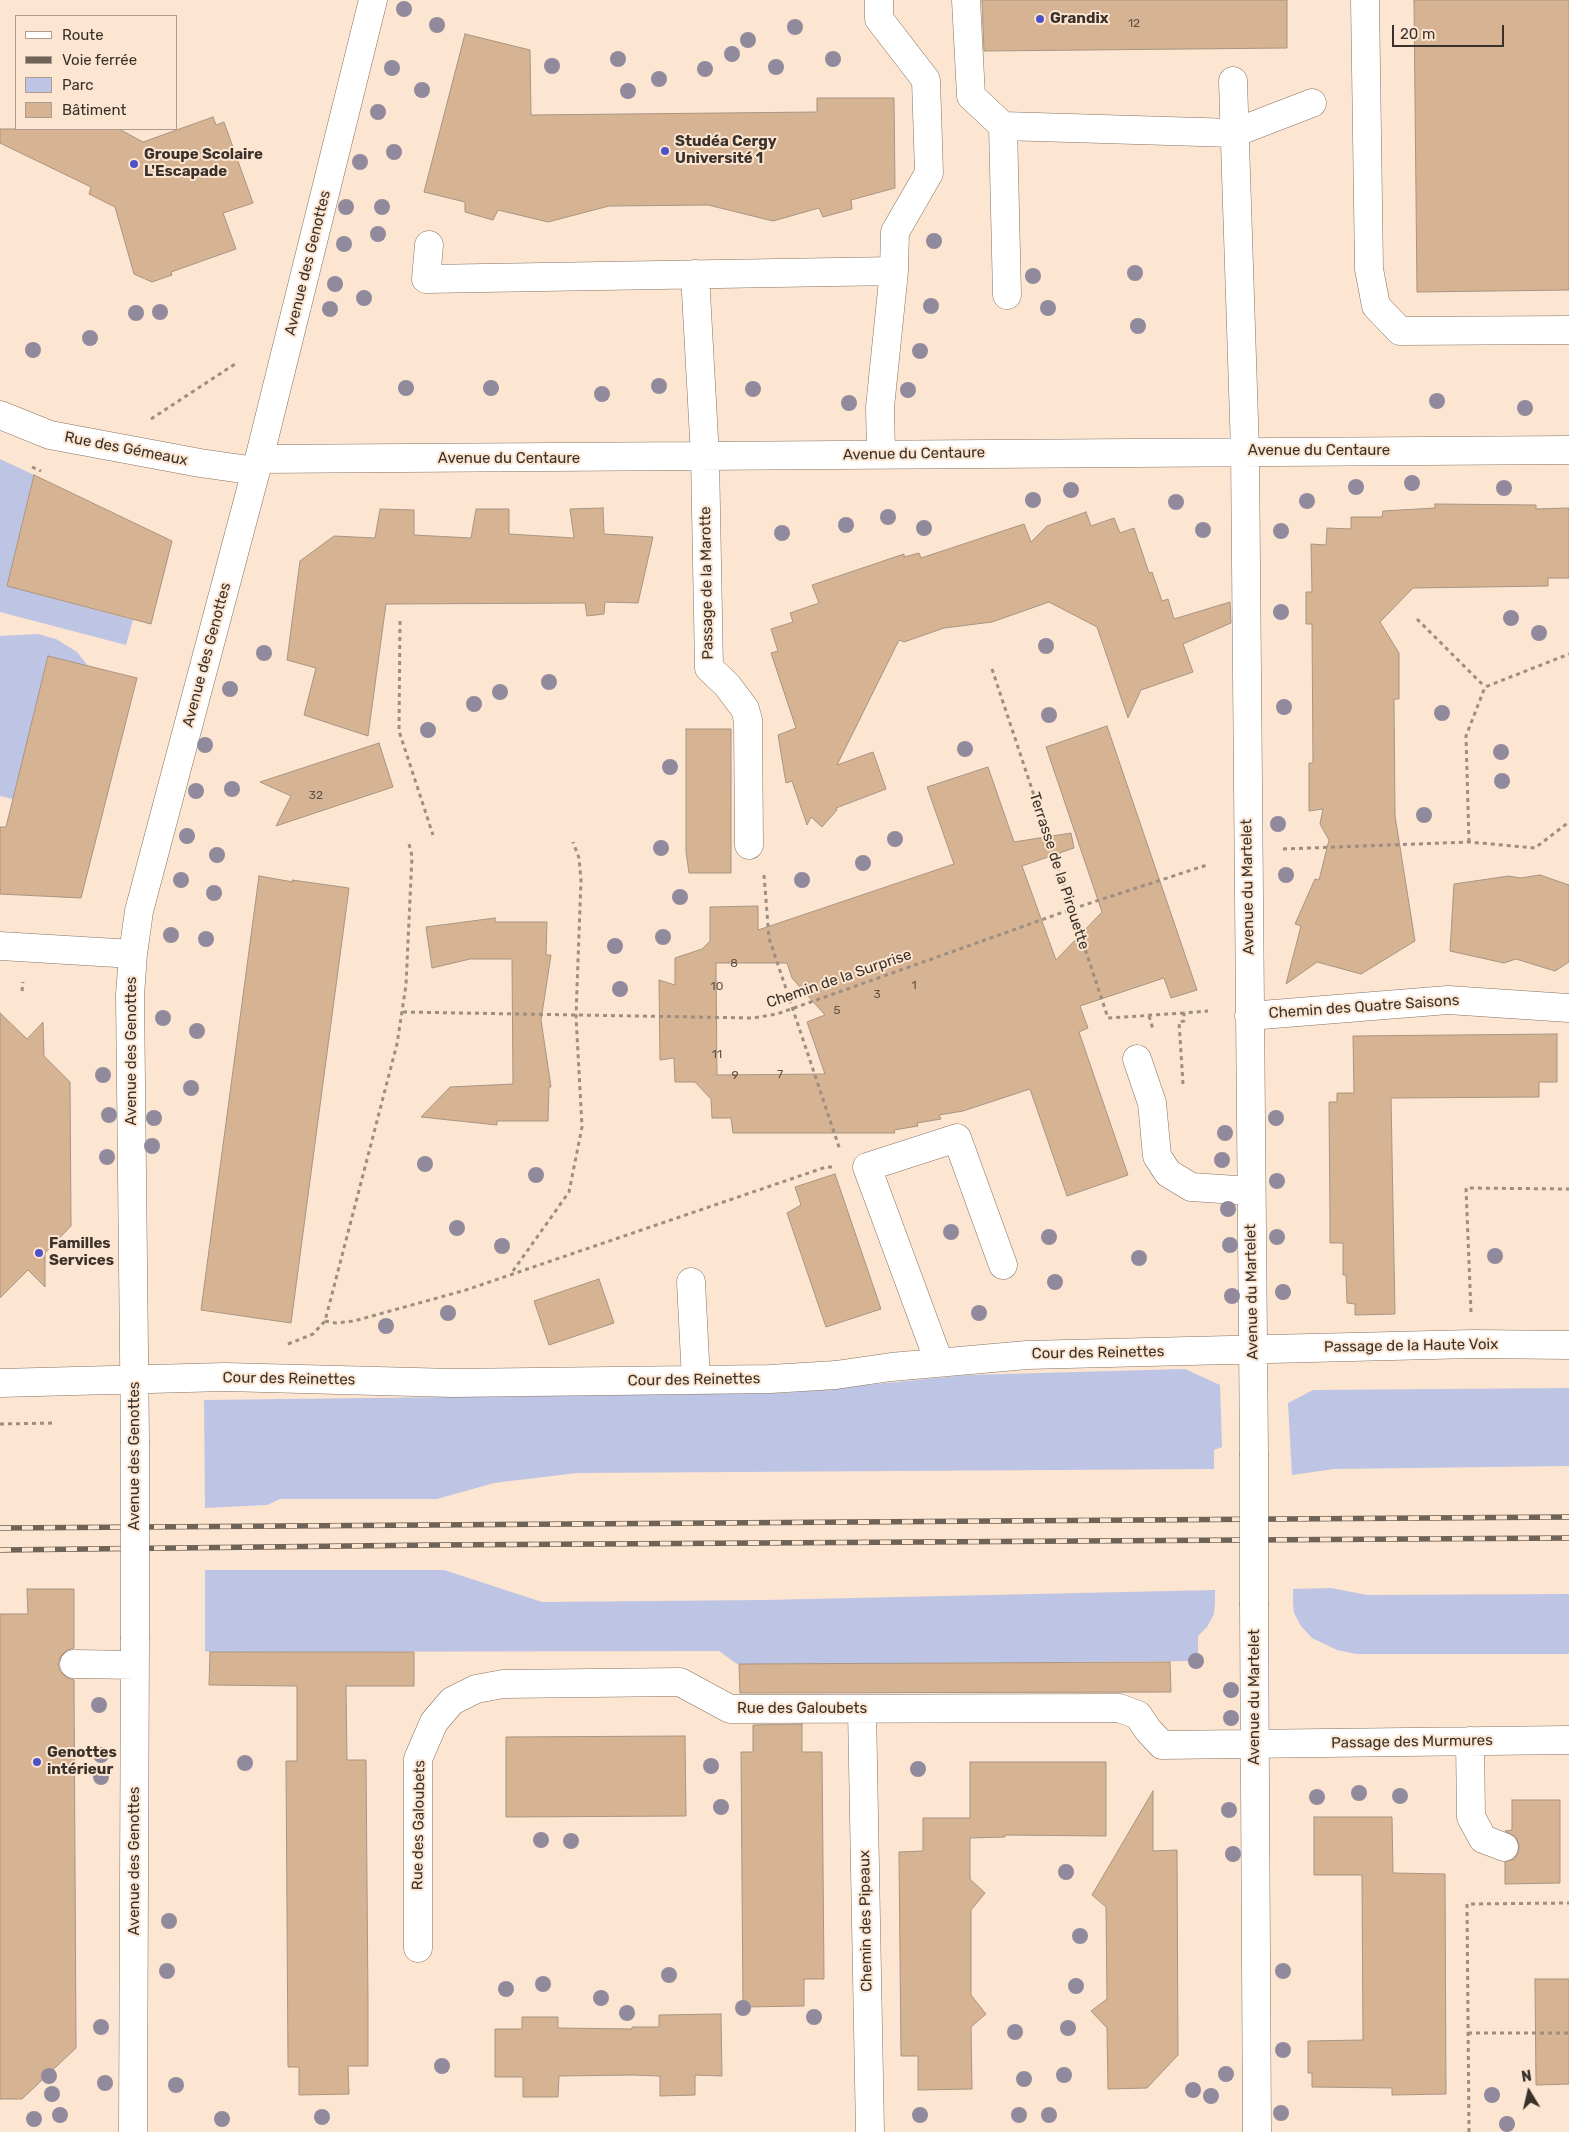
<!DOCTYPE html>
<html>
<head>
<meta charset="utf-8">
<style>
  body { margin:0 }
  #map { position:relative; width:1569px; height:2132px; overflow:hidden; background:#fce5d1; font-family:Rubik,sans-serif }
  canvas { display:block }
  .legend { position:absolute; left:15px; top:15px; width:162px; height:115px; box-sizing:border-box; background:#fce5d1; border:1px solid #ae9d8e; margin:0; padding:6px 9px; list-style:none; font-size:15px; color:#3a322a }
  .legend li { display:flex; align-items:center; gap:10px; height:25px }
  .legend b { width:25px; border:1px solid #ae9d8e }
  .north { position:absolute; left:1504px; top:2067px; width:50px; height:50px; -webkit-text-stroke:4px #fce5d1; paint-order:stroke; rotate:351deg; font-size:14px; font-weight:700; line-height:20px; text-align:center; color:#3a322a }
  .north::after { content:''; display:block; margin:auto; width:18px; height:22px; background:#3a322a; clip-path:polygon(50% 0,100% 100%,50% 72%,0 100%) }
  .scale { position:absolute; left:1392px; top:25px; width:112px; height:22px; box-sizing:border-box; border:2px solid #3a322a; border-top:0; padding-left:6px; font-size:15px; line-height:18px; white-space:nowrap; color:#3a322a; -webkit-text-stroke:4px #fce5d1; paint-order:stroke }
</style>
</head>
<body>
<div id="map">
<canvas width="1569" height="2132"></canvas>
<ul class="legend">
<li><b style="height:6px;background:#fff"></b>Route</li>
<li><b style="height:6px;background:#6f6357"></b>Voie ferrée</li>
<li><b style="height:14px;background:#bec4e4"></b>Parc</li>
<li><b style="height:14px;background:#d5b393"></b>Bâtiment</li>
</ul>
<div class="north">N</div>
<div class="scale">20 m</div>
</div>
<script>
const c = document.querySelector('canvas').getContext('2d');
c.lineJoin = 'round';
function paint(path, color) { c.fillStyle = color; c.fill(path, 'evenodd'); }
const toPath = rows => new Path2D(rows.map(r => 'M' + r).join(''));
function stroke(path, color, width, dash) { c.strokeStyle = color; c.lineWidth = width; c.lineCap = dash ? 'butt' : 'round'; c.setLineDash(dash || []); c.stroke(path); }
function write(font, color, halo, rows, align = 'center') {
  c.font = font + ' Rubik,sans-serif'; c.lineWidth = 4; c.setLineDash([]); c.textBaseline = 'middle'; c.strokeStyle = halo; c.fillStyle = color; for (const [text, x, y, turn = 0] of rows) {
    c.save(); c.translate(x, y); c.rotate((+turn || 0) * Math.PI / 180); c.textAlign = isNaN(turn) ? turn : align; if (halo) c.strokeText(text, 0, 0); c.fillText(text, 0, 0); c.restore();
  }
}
const green = toPath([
  [0,459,34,475,7,586,133,620,126,645,0,612],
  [38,634,56,639,77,652,88,666,48,656,13,799,0,796,0,636],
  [1185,1369,1220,1385,1222,1447,1214,1450,1214,1469,577,1473,494,1483,437,1499,280,1499,267,1505,205,1508,204,1400,784,1393,968,1375],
  [1569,1388,1569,1466,1334,1469,1292,1475,1288,1403,1313,1390],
  [205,1570,444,1570,542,1602,764,1600,1215,1590,1215,1603,1214,1614,1207,1627,1198,1636,1198,1661,737,1664,719,1651,210,1652,205,1651],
  [1331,1588,1367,1595,1569,1594,1569,1654,1356,1654,1337,1650,1312,1638,1301,1626,1294,1613,1293,1603,1293,1589]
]);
const building = toPath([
  [982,0,1287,0,1287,48,984,51,982,0],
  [1414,0,1569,0,1569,290,1417,292,1414,0],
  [465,34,530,50,531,115,817,112,817,98,894,98,895,188,851,200,852,209,823,217,819,208,773,221,708,205,609,206,548,222,498,210,493,220,465,212,465,202,424,192,465,34],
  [213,117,216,125,224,122,253,203,223,213,236,249,171,272,172,275,152,282,134,274,115,207,89,194,91,187,0,143,0,129,119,129,143,142,213,117],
  [34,475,172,541,151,624,7,586,34,475],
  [1435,504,1536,505,1536,509,1569,508,1569,578,1548,578,1548,586,1413,588,1380,622,1399,653,1399,699,1394,699,1395,816,1415,941,1361,974,1317,962,1286,984,1301,926,1295,924,1315,879,1319,880,1329,840,1320,824,1323,809,1309,811,1309,763,1313,763,1312,624,1306,624,1306,592,1312,592,1311,544,1326,545,1327,528,1351,529,1351,517,1382,517,1383,511,1435,508,1435,504],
  [603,508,604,534,653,537,638,603,605,602,604,614,587,616,585,603,386,604,368,736,304,715,316,668,287,660,300,561,334,536,375,538,380,509,414,510,414,535,471,538,476,509,509,509,509,534,574,538,570,509,603,508],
  [1086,512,1091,526,1114,518,1120,533,1134,528,1149,573,1152,572,1162,601,1168,599,1174,619,1230,602,1231,623,1183,644,1193,672,1141,690,1128,718,1097,627,1049,602,992,622,944,628,904,642,899,640,837,765,873,752,886,789,836,808,837,810,822,827,811,817,807,825,792,781,786,783,778,735,796,728,771,653,778,651,771,629,793,622,790,613,819,603,812,585,904,554,904,557,919,553,921,558,1024,524,1031,542,1047,526,1086,512],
  [48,656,137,678,81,898,0,894,0,827,6,827,48,656],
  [1107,726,1197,990,1171,998,1164,978,1080,1006,1088,1028,1079,1032,1128,1175,1067,1196,1030,1089,963,1111,939,1115,941,1119,917,1123,918,1126,894,1130,895,1133,733,1133,731,1118,712,1118,711,1099,695,1082,675,1082,674,1058,660,1060,659,980,675,985,675,958,702,949,710,941,710,907,758,906,758,930,954,864,927,787,988,767,1014,842,1071,833,1074,848,1022,866,1056,960,1102,912,1046,747,1107,726],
  [716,963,787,963,792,978,825,1015,807,1022,825,1074,717,1075,716,963],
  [686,729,731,729,731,873,689,873,686,852,686,729],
  [379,743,393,787,276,826,291,796,260,782,379,743],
  [1540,875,1569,885,1569,962,1555,971,1516,959,1504,963,1450,951,1454,884,1509,876,1520,878,1540,875],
  [259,876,293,882,292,880,349,888,291,1323,201,1310,259,876],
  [495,918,495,922,547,922,546,955,551,955,541,1020,551,1087,549,1087,548,1121,497,1121,497,1125,421,1117,450,1087,513,1084,512,959,470,959,432,968,426,927,495,918],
  [0,1013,27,1039,43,1022,44,1056,70,1082,71,1226,45,1253,45,1287,28,1270,0,1298,0,1013],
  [1557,1034,1557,1082,1539,1082,1539,1097,1391,1098,1395,1314,1355,1315,1355,1304,1347,1303,1346,1275,1343,1275,1343,1243,1330,1243,1330,1218,1329,1102,1337,1102,1337,1093,1354,1093,1353,1036,1557,1034],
  [835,1174,881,1309,826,1327,787,1213,801,1205,795,1187,835,1174],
  [599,1279,614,1323,549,1345,534,1301,599,1279],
  [27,1589,74,1589,74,1648,67,1650,61,1656,58,1664,60,1671,66,1677,74,1680,76,2048,22,2099,0,2099,0,1614,28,1614,27,1589],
  [210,1652,414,1652,414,1686,346,1686,347,1760,366,1760,368,2003,368,2066,348,2066,349,2094,299,2095,299,2067,288,2067,286,1761,297,1761,297,1686,209,1685,210,1652],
  [1170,1662,1171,1692,740,1693,739,1664,1170,1662],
  [802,1724,802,1752,822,1752,824,1979,804,1979,804,2006,743,2007,741,1752,753,1752,753,1725,802,1724],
  [685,1736,686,1816,506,1817,506,1737,685,1736],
  [970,1762,1106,1762,1106,1836,1005,1835,1005,1837,970,1838,970,1879,985,1893,971,1910,971,1995,986,2014,971,2027,972,2089,918,2090,918,2056,901,2056,899,1852,923,1851,923,1818,970,1818,970,1762],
  [1153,1791,1153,1851,1177,1850,1178,2055,1147,2088,1108,2089,1107,2028,1091,2011,1107,1999,1106,1907,1092,1895,1153,1791],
  [1512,1800,1560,1800,1560,1883,1505,1884,1505,1862,1514,1859,1518,1853,1519,1845,1516,1837,1505,1831,1512,1830,1512,1800],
  [1314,1817,1392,1817,1393,1873,1445,1874,1446,2094,1392,2095,1392,2088,1312,2087,1312,2073,1308,2073,1308,2041,1363,2040,1362,1875,1314,1875,1314,1817],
  [1535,1979,1569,1979,1569,2084,1536,2085,1535,1979],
  [721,2014,722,2076,695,2075,695,2095,660,2096,660,2076,632,2075,559,2076,558,2097,523,2097,523,2077,495,2077,495,2029,522,2029,522,2017,558,2017,558,2028,632,2029,632,2027,659,2027,659,2015,721,2014]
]);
const path = toPath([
  [151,419,238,362],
  [32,467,41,471],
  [1417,619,1485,687],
  [400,621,399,731,433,835],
  [992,669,1108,1018,1184,1013],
  [1469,842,1466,736,1485,687,1569,654],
  [1283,849,1469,842,1535,848,1569,822],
  [764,875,769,938,840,1150],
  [22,991,23,982],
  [403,1012,753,1018,777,1014,1072,909,1207,865],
  [1149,1016,1153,1029],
  [1183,1084,1179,1022,1184,1021,1184,1013,1208,1011],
  [513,1271,569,1192,582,1127,576,1016,581,880,579,858,573,842],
  [1471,1312,1466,1188,1569,1189],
  [325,1321,336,1323,354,1321,466,1290,826,1167,834,1167],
  [288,1344,313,1334,325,1321,397,1044,406,985,412,856,409,844],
  [0,1424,56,1423],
  [1468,2033,1569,2033],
  [1469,2132,1467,1904,1569,1903]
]);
const minor = toPath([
  [879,0,879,19,926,80,929,173,895,232,894,271,880,407,881,454],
  [966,0,971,96,1003,126],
  [1365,0,1369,269,1376,306,1400,331,1569,330],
  [1233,81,1245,451,1254,1453],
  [429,245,426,279,894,271],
  [695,274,705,457,709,668,727,685,745,709,748,720,749,845],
  [1007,295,1003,126,1234,133,1312,103],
  [0,415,50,435,200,463,256,471],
  [259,459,1569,450],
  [0,946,133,954],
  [1249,1016,1448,1000,1569,1008],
  [1137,1059,1152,1103,1157,1156,1168,1173,1191,1187,1251,1191],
  [691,1282,696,1380],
  [939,1362,867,1167,957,1138,1003,1265],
  [0,1383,225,1377,453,1383,770,1379,836,1375,891,1367,1027,1355,1473,1344,1569,1345],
  [135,1441,130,995,133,954,139,911,259,459,373,0],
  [1254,1606,1257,2132],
  [74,1664,135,1665],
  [862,1710,870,2132],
  [1470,1741,1471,1817,1483,1839,1504,1847],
  [418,1948,418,1759,434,1722,452,1701,476,1689,503,1684,680,1682,730,1709,1119,1708,1138,1715,1148,1730,1162,1745,1569,1740],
  [133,2132,135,1639]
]);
const rail = toPath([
  [0,1528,1569,1517],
  [0,1550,434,1545,1569,1538]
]);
const minorBridge = toPath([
  [1254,1453,1254,1606],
  [135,1639,135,1441]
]);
const trees = [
  [404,9],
  [437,25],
  [795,27],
  [748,40],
  [732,54],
  [618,59],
  [833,59],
  [552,66],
  [776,67],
  [392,68],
  [705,69],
  [659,79],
  [422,90],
  [628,91],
  [378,112],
  [394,152],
  [360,162],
  [346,207],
  [382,207],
  [378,234],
  [934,241],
  [344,244],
  [1135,273],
  [1033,276],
  [335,284],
  [364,298],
  [931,306],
  [1048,308],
  [330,309],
  [160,312],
  [136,313],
  [1138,326],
  [90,338],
  [33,350],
  [920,351],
  [659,386],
  [406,388],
  [491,388],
  [753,389],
  [908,390],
  [602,394],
  [1437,401],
  [849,403],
  [1525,408],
  [1412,483],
  [1356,487],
  [1504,488],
  [1071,490],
  [1033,500],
  [1307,501],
  [1176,502],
  [888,517],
  [846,525],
  [924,528],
  [1203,530],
  [1281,531],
  [782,533],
  [1281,612],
  [1511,618],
  [1539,633],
  [1046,646],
  [264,653],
  [549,682],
  [230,689],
  [500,692],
  [474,704],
  [1284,707],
  [1442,713],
  [1049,715],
  [428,730],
  [205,745],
  [965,749],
  [1501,752],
  [670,767],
  [1502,781],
  [232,789],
  [196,791],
  [1424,815],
  [1278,824],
  [187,836],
  [895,839],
  [661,848],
  [217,855],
  [863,863],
  [1286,875],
  [181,880],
  [802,880],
  [214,893],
  [680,897],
  [171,935],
  [663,937],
  [206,939],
  [615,946],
  [620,989],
  [163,1018],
  [197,1031],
  [103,1075],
  [191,1088],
  [109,1115],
  [154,1118],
  [1276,1118],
  [1225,1133],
  [152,1146],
  [107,1157],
  [1222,1160],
  [425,1164],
  [536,1175],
  [1277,1181],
  [1228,1209],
  [457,1228],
  [951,1232],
  [1049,1237],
  [1277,1237],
  [1230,1245],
  [502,1246],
  [1495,1256],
  [1139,1258],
  [1055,1282],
  [1283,1292],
  [1232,1296],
  [448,1313],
  [979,1313],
  [386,1326],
  [1196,1661],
  [1231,1690],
  [99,1705],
  [1231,1718],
  [101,1755],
  [245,1763],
  [711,1766],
  [918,1769],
  [101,1777],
  [1359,1793],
  [1400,1796],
  [1317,1797],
  [721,1807],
  [1229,1810],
  [541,1840],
  [571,1841],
  [1233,1854],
  [1066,1872],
  [169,1921],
  [1080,1936],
  [167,1971],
  [1283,1971],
  [669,1975],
  [543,1984],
  [1076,1986],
  [506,1989],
  [601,1998],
  [743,2008],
  [627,2013],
  [814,2017],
  [101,2027],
  [1068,2028],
  [1015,2032],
  [1283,2050],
  [442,2066],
  [1226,2074],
  [1064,2075],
  [49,2076],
  [1024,2079],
  [105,2083],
  [176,2085],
  [1193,2090],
  [52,2094],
  [1492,2095],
  [1211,2096],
  [1281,2113],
  [60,2115],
  [920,2115],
  [1019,2115],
  [1049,2115],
  [322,2117],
  [34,2119],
  [222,2119],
  [1507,2124]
];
const markers = [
  [1040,19,5,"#4e52c8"],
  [665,151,5,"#4e52c8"],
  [134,164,5,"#4e52c8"],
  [39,1253,5,"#4e52c8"],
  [37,1762,5,"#4e52c8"]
];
const numberNames = [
  ["12",1134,24],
  ["32",316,796],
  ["8",734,964],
  ["1",914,986],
  ["10",717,987],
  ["3",877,995],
  ["5",837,1011],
  ["11",717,1055],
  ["7",780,1075],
  ["9",735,1076]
];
const poiNames = [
  ["Grandix",1050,19],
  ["Studéa Cergy",675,142],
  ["Université 1",675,159],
  ["Groupe Scolaire",144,155],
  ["L'Escapade",144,172],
  ["Familles",49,1244],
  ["Services",49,1261],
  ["Genottes",47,1753],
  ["intérieur",47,1770]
];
const streetNames = [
  ["Avenue des Genottes",308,263,-76],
  ["Rue des Gémeaux",126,449,11],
  ["Avenue du Centaure",1319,451],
  ["Avenue du Centaure",914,454,-1],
  ["Avenue du Centaure",509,459],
  ["Passage de la Marotte",707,583,-91],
  ["Avenue des Genottes",207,655,-75],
  ["Terrasse de la Pirouette",1059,871,72],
  ["Avenue du Martelet",1248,887,-91],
  ["Chemin de la Surprise",839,979,-19],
  ["Chemin des Quatre Saisons",1364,1007,-4],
  ["Avenue des Genottes",132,1051,-90],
  ["Avenue du Martelet",1252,1292,-91],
  ["Passage de la Haute Voix",1411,1346,-1],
  ["Cour des Reinettes",1098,1353,-1],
  ["Cour des Reinettes",289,1379,1],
  ["Cour des Reinettes",694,1380,-1],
  ["Avenue des Genottes",135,1456,-90],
  ["Avenue du Martelet",1255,1697,-90],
  ["Rue des Galoubets",802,1709],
  ["Passage des Murmures",1412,1742,-1],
  ["Rue des Galoubets",419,1825,-89],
  ["Avenue des Genottes",135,1861,-90],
  ["Chemin des Pipeaux",866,1921,-91]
];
paint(green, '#bec4e4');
paint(building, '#d5b393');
stroke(building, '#a99582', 1);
stroke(minor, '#867361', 29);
stroke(path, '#9e8e80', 3, [4, 4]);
stroke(minor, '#fff', 28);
stroke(rail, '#6f6357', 5.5);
stroke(rail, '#fce5d1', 4, [11]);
stroke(minorBridge, '#867361', 29, []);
stroke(minorBridge, '#fff', 28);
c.fillStyle = '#918a9d';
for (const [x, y] of trees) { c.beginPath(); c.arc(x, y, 8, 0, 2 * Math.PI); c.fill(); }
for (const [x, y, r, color] of markers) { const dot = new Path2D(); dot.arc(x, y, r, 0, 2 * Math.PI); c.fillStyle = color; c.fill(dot); stroke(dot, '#fce5d1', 2); }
write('12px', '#615244', null, numberNames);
write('bold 15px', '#3a322a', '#fce5d1', poiNames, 'left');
write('15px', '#3a322a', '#fce5d1', streetNames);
</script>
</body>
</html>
